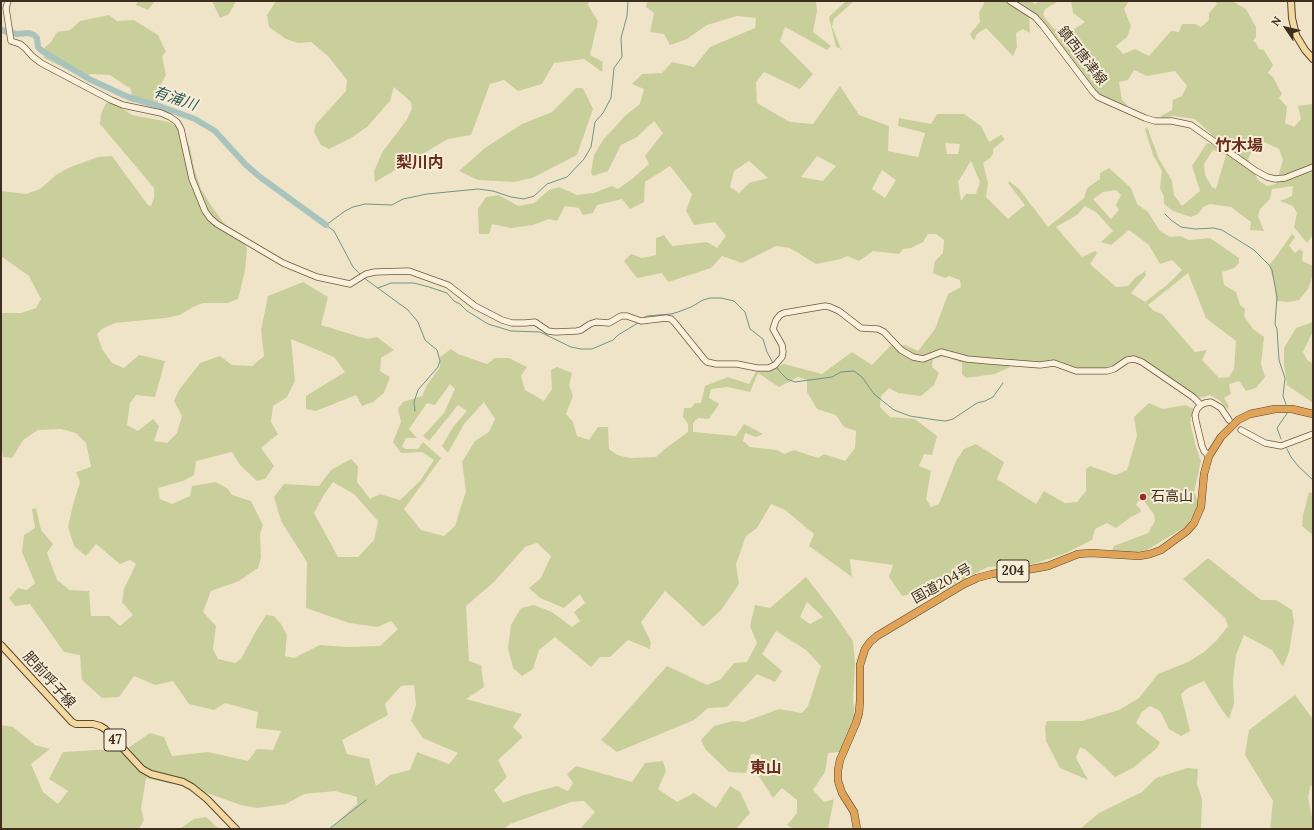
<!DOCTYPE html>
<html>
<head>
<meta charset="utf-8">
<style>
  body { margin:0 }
  #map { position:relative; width:1314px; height:830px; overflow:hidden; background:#f0e4c8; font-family:Lora,serif }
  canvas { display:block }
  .frame { position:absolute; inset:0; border:2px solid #3d2e20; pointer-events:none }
  .north { position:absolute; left:1266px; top:8px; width:40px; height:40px; -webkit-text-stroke:3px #f7eed8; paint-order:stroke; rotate:305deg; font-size:11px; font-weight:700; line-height:16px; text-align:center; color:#3d2e20 }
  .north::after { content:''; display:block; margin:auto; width:14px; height:18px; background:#3d2e20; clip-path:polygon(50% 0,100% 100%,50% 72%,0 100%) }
</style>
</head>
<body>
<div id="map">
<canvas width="1314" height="830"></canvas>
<div class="frame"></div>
<div class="north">N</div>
</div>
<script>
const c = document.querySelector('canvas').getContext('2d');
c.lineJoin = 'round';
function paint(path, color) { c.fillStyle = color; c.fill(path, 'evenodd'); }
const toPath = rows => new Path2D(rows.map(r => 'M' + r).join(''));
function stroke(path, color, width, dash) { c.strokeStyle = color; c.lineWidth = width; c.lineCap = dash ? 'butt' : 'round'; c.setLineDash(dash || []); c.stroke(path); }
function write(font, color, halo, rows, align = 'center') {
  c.font = font + ' Lora,"Noto Sans JP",serif'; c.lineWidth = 4; c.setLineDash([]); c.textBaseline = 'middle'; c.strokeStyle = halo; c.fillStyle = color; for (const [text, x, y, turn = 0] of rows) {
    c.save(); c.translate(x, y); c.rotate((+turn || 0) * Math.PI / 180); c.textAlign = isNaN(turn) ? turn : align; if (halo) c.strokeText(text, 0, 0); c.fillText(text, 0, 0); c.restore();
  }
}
const green = toPath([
  [138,1,155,1,148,10,136,5],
  [212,1,236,1,229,14,220,18],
  [276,1,589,1,588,5,598,21,590,55,603,62,602,72,584,59,554,63,542,84,518,91,504,80,490,84,471,135,448,139,375,182,374,171,383,151,406,121,412,109,411,102,394,87,390,101,367,127,351,138,329,149,321,145,314,132,316,124,346,91,347,80,328,56,311,42,298,43,286,39,269,27,267,15],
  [647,1,816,1,817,11,813,32,831,46,827,50,785,27,780,41,813,74,800,89,764,72,756,82,757,103,790,122,813,124,840,86,859,115,889,126,888,151,918,157,925,133,898,126,899,118,931,124,937,114,964,114,981,126,989,142,1001,135,1005,139,993,149,993,154,990,158,983,163,988,183,986,197,1008,219,1025,205,1008,183,1009,181,1019,189,1048,227,1084,198,1087,188,1100,179,1100,173,1109,168,1131,188,1137,204,1148,212,1160,231,1170,237,1181,236,1189,240,1210,238,1239,258,1239,263,1234,268,1222,272,1224,285,1236,292,1240,305,1245,309,1244,316,1253,329,1264,337,1261,364,1265,377,1256,388,1246,391,1239,381,1229,384,1231,394,1224,398,1229,406,1227,409,1219,400,1210,395,1200,398,1140,359,1129,358,1111,368,1078,368,1056,360,1036,362,1014,360,1010,367,995,374,966,378,962,374,962,363,944,356,933,359,932,367,939,373,934,385,921,396,898,393,889,388,881,396,880,407,890,417,915,419,937,436,932,455,924,454,919,466,931,471,926,499,931,507,939,504,956,461,964,449,976,444,1004,462,997,479,1036,504,1044,491,1065,503,1077,502,1086,491,1086,469,1090,466,1115,475,1127,470,1137,436,1134,417,1149,403,1163,409,1186,405,1193,409,1190,422,1196,447,1201,461,1194,492,1199,503,1194,515,1185,527,1147,550,1132,553,1112,551,1114,546,1148,533,1155,521,1154,514,1144,501,1138,501,1136,505,1140,509,1141,512,1131,517,1116,528,1107,523,1095,529,1092,540,1064,554,1033,564,988,567,970,576,941,592,932,589,902,596,889,577,893,565,850,559,852,577,809,546,814,534,785,510,771,504,757,528,746,536,736,564,739,584,721,610,703,627,685,609,665,591,641,622,651,642,650,649,628,640,610,657,600,657,591,667,555,637,539,650,533,669,522,676,513,668,508,648,511,625,521,608,534,605,552,612,572,627,580,621,574,612,585,603,580,594,564,608,540,598,529,588,541,578,551,556,537,543,525,547,494,582,466,606,469,661,481,665,484,687,466,699,522,714,513,727,523,737,498,760,507,777,494,790,503,803,524,795,557,786,568,791,573,783,567,774,576,766,632,782,645,763,663,761,666,771,658,789,677,802,694,793,716,808,730,786,740,792,750,813,736,829,580,829,595,812,584,801,571,802,510,824,504,829,330,829,357,804,357,797,335,791,304,794,286,804,257,808,241,805,201,791,179,780,172,784,146,778,141,809,144,820,139,829,1,829,1,725,13,727,35,745,50,749,31,764,43,792,58,804,68,791,49,779,63,752,128,748,150,733,164,737,172,756,208,752,248,761,257,749,273,750,281,731,256,728,258,712,225,703,214,710,189,704,173,681,155,685,134,676,119,697,102,698,82,680,80,655,64,652,30,604,15,606,9,598,18,588,27,590,35,583,22,552,24,535,35,528,32,509,36,508,41,530,53,544,47,553,57,580,70,590,89,591,91,616,109,616,120,626,133,615,122,602,124,589,136,564,130,560,120,564,96,544,86,556,74,546,68,527,73,505,80,482,76,472,91,467,86,443,76,433,61,429,38,430,23,440,12,458,3,457,1,444,1,313,21,313,36,308,41,299,29,276,1,256,1,191,26,194,40,189,56,175,68,168,98,157,112,156,148,205,151,206,154,198,154,188,100,124,101,114,106,103,110,101,132,115,169,122,180,129,190,147,194,168,201,189,212,207,224,223,244,242,247,249,245,271,238,299,228,303,203,303,193,307,180,315,166,318,115,323,102,329,97,334,102,349,112,363,124,368,139,355,165,361,155,397,136,395,130,403,127,425,138,431,153,419,159,426,154,441,167,443,177,433,182,416,174,401,179,390,200,363,220,356,232,365,252,366,264,356,261,330,268,296,303,282,328,297,321,325,367,339,377,337,394,350,381,358,380,371,390,377,384,393,373,402,362,406,356,395,316,411,306,409,306,396,345,372,334,357,291,339,295,381,287,397,273,406,271,422,278,434,261,448,274,466,265,479,257,481,240,465,232,452,196,461,194,475,183,481,158,488,160,499,172,504,190,496,192,486,216,482,227,488,232,495,251,501,263,525,260,534,261,558,258,568,239,581,211,591,203,612,216,626,213,649,218,659,235,663,241,659,255,633,266,615,274,616,281,624,287,635,285,656,294,658,320,645,347,647,380,646,398,629,391,621,378,627,349,623,306,608,307,562,281,521,274,497,284,484,319,486,331,470,351,459,358,466,357,482,370,499,380,494,400,500,420,481,434,460,422,452,401,453,393,442,401,422,398,409,403,402,422,396,427,385,440,367,440,357,451,349,458,354,487,364,495,358,509,358,527,367,521,376,525,390,544,401,552,389,551,370,557,367,572,373,569,385,573,396,566,414,573,422,577,436,589,440,598,427,608,427,609,449,617,455,630,458,656,457,666,448,688,432,688,424,683,417,684,408,691,408,695,403,701,403,705,386,728,377,749,384,757,370,771,369,784,364,822,374,852,352,872,365,891,345,905,345,918,351,935,329,948,294,961,287,960,280,949,276,945,278,933,273,935,261,943,253,944,240,936,234,928,234,923,242,911,248,903,249,899,254,873,251,859,261,847,256,841,259,816,264,790,248,776,246,742,263,722,256,711,268,668,282,662,273,637,278,624,261,631,254,642,258,656,255,656,238,664,235,672,246,707,242,717,248,726,236,715,222,694,225,686,211,692,194,670,166,645,182,644,202,630,209,622,199,597,205,593,213,583,215,579,208,565,206,557,221,549,219,533,225,511,228,492,224,489,234,479,234,478,209,486,197,499,195,518,206,534,203,549,190,559,187,577,195,594,193,612,186,618,189,632,179,649,164,645,156,663,133,654,121,637,137,621,145,608,171,593,176,591,173,594,155,603,140,626,115,640,104,644,89,632,84,642,74,662,73,672,62,694,67,710,47,755,28,756,18,737,16,707,25,687,39,670,45,664,34,650,32,654,13,646,7],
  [945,143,960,144,958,154,947,154],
  [817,156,836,166,823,181,801,177],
  [749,161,768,178,749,183,739,193,730,187,734,171],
  [971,161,980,182,976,194,966,194,961,201,958,182],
  [882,170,896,180,885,198,872,189],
  [1116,190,1121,195,1116,205,1119,210,1111,219,1093,199,1103,192],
  [1085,206,1097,213,1113,231,1101,242,1111,245,1129,230,1149,245,1160,264,1172,260,1182,270,1167,285,1145,302,1131,293,1146,275,1145,271,1135,278,1128,286,1116,287,1090,264,1097,253,1095,251,1082,257,1056,227,1077,215],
  [1188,273,1206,318,1236,341,1234,369,1229,377,1219,378,1202,360,1207,350,1195,352,1162,314,1154,311,1148,305],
  [758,373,779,387,798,377,807,380,807,392,817,409,836,415,844,427,856,431,855,448,845,461,824,454,818,458,794,450,784,454,777,450,750,447,743,441,745,433,756,437,763,434,744,424,736,436,693,432,693,423,698,418,709,419,719,404,709,398,711,389,727,387,750,392],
  [450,384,455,389,444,413,423,436,429,441,458,405,467,411,453,427,442,446,448,453,464,424,484,402,495,419,489,432,475,441,462,462,466,491,455,526,444,536,421,530,404,509,441,458,423,442,418,449,406,449,402,447,406,438,417,438,409,429,427,403,435,405],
  [333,482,354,494,378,521,374,540,358,557,338,557,314,513,325,493],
  [414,685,416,705,411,721,423,738,458,753,449,764,417,752,410,770,390,775,376,786,369,759,347,754,342,740,388,715,385,704,401,686],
  [846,1,854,1,834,19,832,26,841,49,836,47,829,17],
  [985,1,1032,1,1035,4,1040,1,1059,1,1045,9,1043,15,1054,29,1071,31,1085,22,1073,13,1071,1,1129,1,1124,9,1131,26,1127,37,1116,46,1123,54,1135,49,1149,56,1171,31,1179,32,1182,24,1195,24,1201,27,1209,20,1209,13,1217,4,1215,1,1232,1,1246,9,1256,27,1256,37,1253,41,1256,43,1259,49,1264,50,1273,65,1268,73,1273,77,1282,94,1279,98,1287,107,1285,123,1294,127,1301,119,1298,106,1312,104,1313,103,1313,235,1307,243,1294,227,1297,213,1293,206,1280,201,1292,196,1293,186,1272,189,1270,199,1260,209,1258,216,1264,231,1250,230,1251,222,1231,207,1210,204,1203,207,1198,214,1191,217,1173,211,1164,204,1164,197,1160,188,1162,171,1153,155,1145,129,1147,127,1159,159,1172,181,1174,195,1182,206,1200,191,1192,166,1207,143,1217,146,1220,142,1195,119,1173,116,1162,119,1161,116,1172,110,1173,100,1182,96,1187,86,1175,71,1147,76,1134,70,1128,80,1119,82,1122,100,1127,105,1125,108,1102,97,1093,89,1042,22,1029,17,1030,33,1023,29,1016,33,1017,47,1013,56,986,28,977,34,974,41,970,34,980,22,979,13],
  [1264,142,1279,149,1283,160,1276,184,1267,186,1258,180,1248,159,1253,149],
  [1213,150,1226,155,1216,189,1212,187,1205,175,1204,164],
  [109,15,117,21,134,20,158,35,166,52,162,56,166,75,157,91,158,102,132,102,131,89,110,75,91,74,83,77,44,58,43,49,51,42,57,32,70,30,80,21],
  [576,88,583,88,593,109,577,155,532,178,514,182,478,180,459,171,485,148,522,124,552,112],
  [1292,234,1295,237,1289,246,1295,253,1300,249,1303,252,1302,261,1313,266,1313,275,1308,289,1299,300,1288,302,1276,301,1275,285,1269,265,1275,258],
  [1313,322,1313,331,1303,352,1308,361,1313,363,1313,403,1287,385,1284,364,1284,348,1296,328],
  [1309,492,1313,494,1313,535,1302,526,1303,515],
  [1208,558,1261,600,1276,600,1292,610,1294,622,1289,652,1283,667,1272,650,1244,635,1236,655,1233,679,1234,704,1229,719,1222,710,1204,681,1188,688,1181,694,1190,731,1181,736,1169,729,1160,711,1150,706,1142,712,1136,723,1144,730,1160,742,1157,748,1133,768,1115,777,1086,750,1080,747,1076,758,1088,780,1060,768,1046,741,1045,727,1047,721,1082,721,1119,710,1139,698,1158,674,1188,662,1204,652,1217,640,1228,626,1225,618,1183,579],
  [806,577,833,612,853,641,855,663,853,699,855,719,840,752,828,753,825,772,813,790,824,802,834,799,828,829,793,829,787,825,797,813,797,800,782,788,773,798,757,773,761,755,751,754,746,773,729,772,706,750,701,740,714,726,733,721,744,722,779,709,802,713,808,706,821,666,806,650,776,631,762,654,782,671,775,682,757,674,727,707,708,708,694,720,617,752,601,740,667,666,707,685,721,679,734,663,747,662,757,643,750,626,755,605,770,608],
  [807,602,823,617,810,624,800,617],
  [1295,695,1313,719,1313,785,1310,787,1308,798,1313,822,1313,829,1270,829,1273,801,1245,755,1249,730],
  [1187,768,1198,769,1197,784,1202,799,1201,829,1080,829,1099,813,1142,792,1156,778],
  [206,817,219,829,179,829,194,819]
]);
const stream = toPath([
  [1165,214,1171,220,1181,227,1195,229,1214,228,1222,230,1254,250,1269,265,1272,270,1277,297,1275,324,1277,329,1279,360,1285,378,1283,396,1287,407],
  [360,274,353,267,334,231,326,225,345,211,353,207,365,204,392,205,403,199,427,194,478,189,493,191,511,197,524,199,534,196,547,184,567,177,584,159,591,147,595,122,603,113,611,98,614,68,622,57,621,38,627,16,628,1],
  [364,278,408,310,418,322,425,340,437,350,440,361,438,367,418,390,414,402,415,411],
  [378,288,391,283,414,283,429,287,447,293,454,301,460,304,467,311,488,324,511,331,540,332,571,347,581,349,592,349,613,340,618,335,638,323],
  [643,318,647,316,671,314,678,312,691,307,703,300,710,298,721,298,734,301,745,312,750,329,763,339,767,352,773,363],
  [776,367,781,373,787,379,795,382,832,377,841,372,854,371,862,377,874,394,894,410,910,416,936,420,946,421,953,419,977,403,985,401,993,397,1003,383],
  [1281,439,1277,428,1288,412],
  [1287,449,1291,457,1298,466,1313,480],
  [329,829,366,800]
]);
const river = toPath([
  [1,29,4,31,17,34,29,33,34,35,37,38,38,47,42,51,89,79,128,97,162,107,195,119,215,131,246,165,260,177,326,225]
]);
const secondary = toPath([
  [8,1,6,8,11,41,20,44,25,48,32,56,41,63,111,100,123,105,161,113,170,117,177,122,181,129,192,179,205,211,210,218,217,224,283,263,317,277,350,284,366,274,375,272,409,271,448,285,475,306,502,320,512,323,525,323,535,322,548,331,555,332,577,331,581,330,590,324,596,322,609,323,621,316,627,316,641,321,666,318,671,319,675,323,704,359,707,362,716,364,737,364,757,368,769,368,775,365,782,357,783,352,782,345,773,329,776,320,780,315,784,313,825,306,830,307,839,311,861,328,878,329,884,332,901,350,913,357,923,359,941,352,967,359,989,361,1040,365,1054,363,1076,371,1107,371,1114,369,1127,360,1134,359,1142,362,1193,397,1201,405],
  [1010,1,1035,17,1043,26,1093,92,1098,97,1145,118,1155,121,1172,121,1191,125,1256,171,1267,177,1275,179,1285,178,1313,167],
  [1241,430,1265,443,1281,446,1313,434],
  [1209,456,1204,451,1202,446,1196,421,1195,415,1197,409,1201,405,1205,403,1211,402,1221,408,1229,420]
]);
const primary = toPath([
  [1291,1,1292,18,1296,35,1305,50,1313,59],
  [1,645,72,722,76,724,93,724,100,726,105,729,142,769,151,774,183,782,192,787,207,799,236,829]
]);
const highway = toPath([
  [857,829,854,812,842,793,838,781,838,770,840,760,856,723,859,713,860,701,860,665,865,649,870,642,877,636,964,584,977,578,992,574,1032,569,1048,566,1078,554,1091,553,1139,556,1150,554,1161,550,1187,531,1194,523,1201,507,1204,474,1209,456,1221,437,1238,420,1250,414,1275,409,1292,409,1313,414]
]);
const markers = [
  [1143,497,4,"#9e2a2b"]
];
const shields = [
  [1013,571,32],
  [115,740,22]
];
const shieldNames = [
  ["204",1013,571],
  ["47",115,740]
];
const streetNames = [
  ["鎮西唐津線",1082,56,52],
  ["国道204号",942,584,-29],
  ["肥前呼子線",49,680,48]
];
const poiNames = [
  ["石高山",1151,497]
];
const waterNames = [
  ["有浦川",175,99,19]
];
const quarterNames = [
  ["竹木場",1239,146],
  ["梨川内",420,163],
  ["東山",766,768]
];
paint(green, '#c9cf9b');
stroke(stream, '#6f938a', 1);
stroke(river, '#a9c4bc', 6);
stroke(secondary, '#6f573f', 7);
stroke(primary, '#5b4430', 8);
stroke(highway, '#5b4430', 8);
stroke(secondary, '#faf1dc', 5.5);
stroke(primary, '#f3d9a0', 6);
stroke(highway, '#e0a458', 7);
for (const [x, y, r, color] of markers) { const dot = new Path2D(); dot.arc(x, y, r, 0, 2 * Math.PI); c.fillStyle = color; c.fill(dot); stroke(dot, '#f7eed8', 1.5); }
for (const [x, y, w] of shields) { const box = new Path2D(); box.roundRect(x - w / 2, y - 11, w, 22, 3); c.fillStyle = '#f7eed8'; c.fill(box); stroke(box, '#3d2e20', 1); }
write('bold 13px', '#3d2e20', null, shieldNames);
write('14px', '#3d2e20', '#f7eed8', streetNames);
write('14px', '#3d2e20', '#f7eed8', poiNames, 'left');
write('italic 15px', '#2f5d5a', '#f7eed8', waterNames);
write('bold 16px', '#6b2e1e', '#f7eed8', quarterNames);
</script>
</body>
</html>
